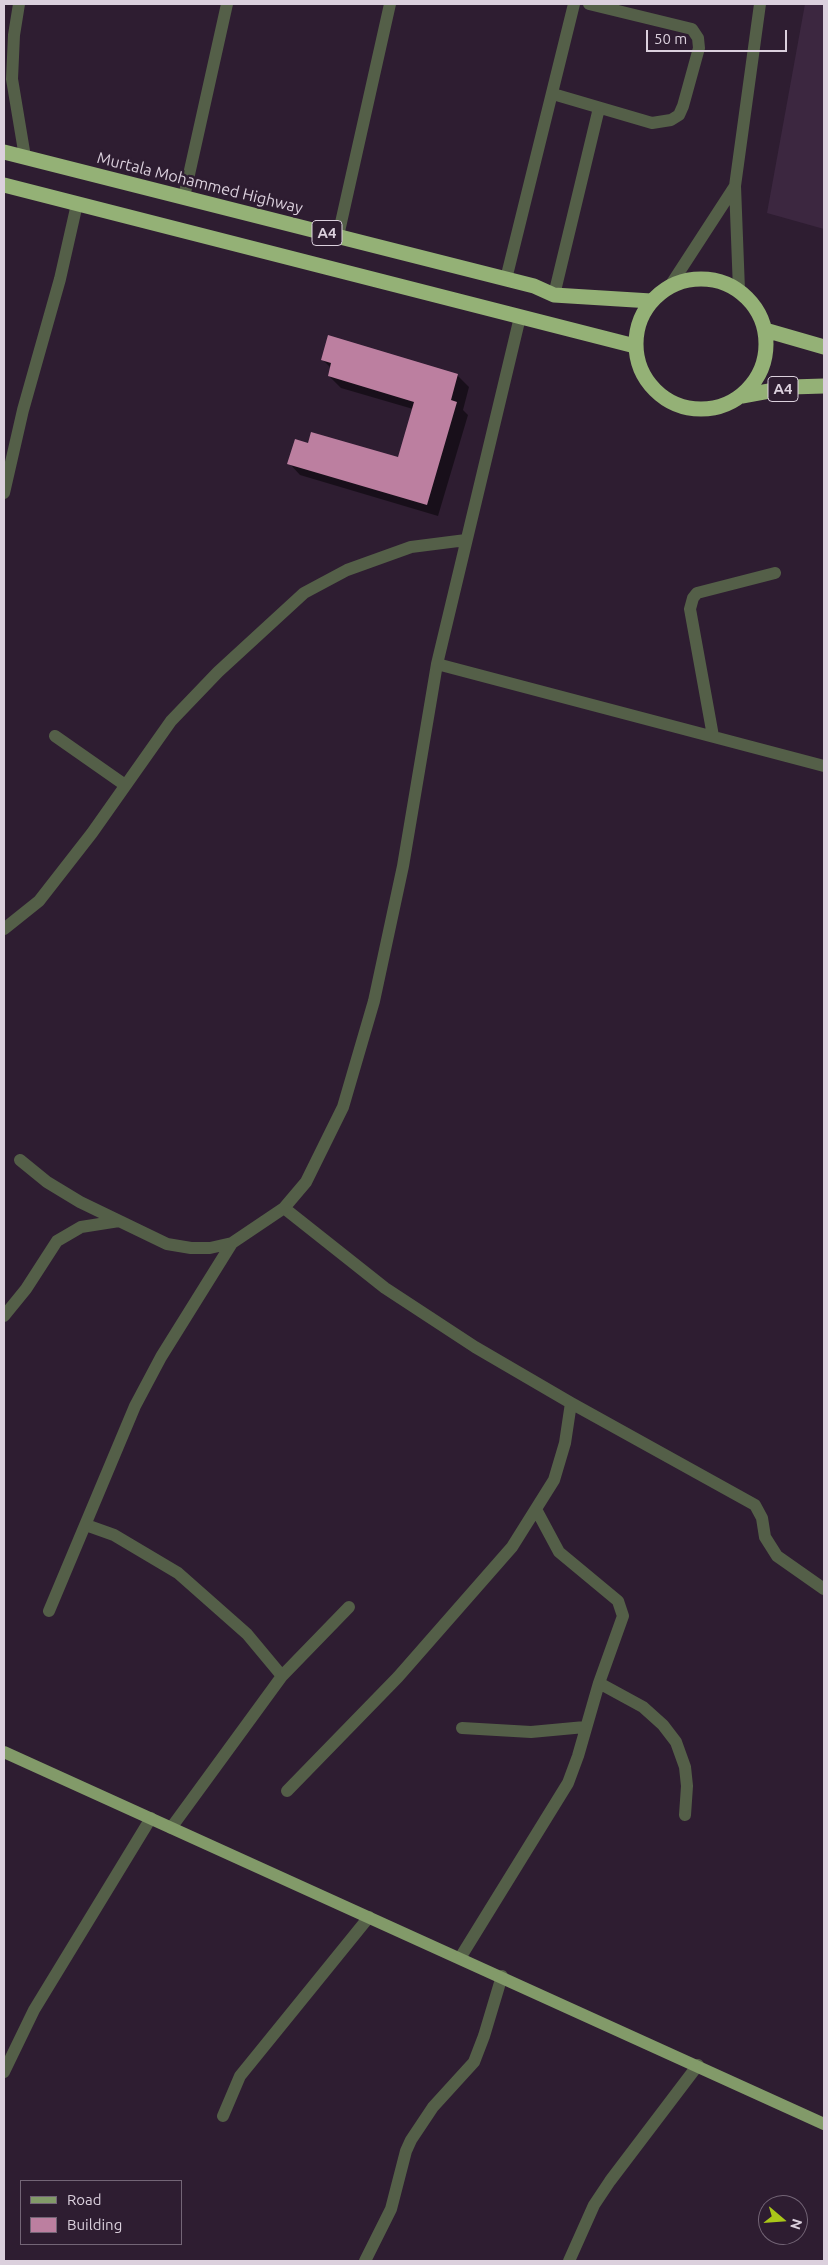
<!DOCTYPE html>
<html>
<head>
<meta charset="utf-8">
<style>
  body { margin:0 }
  #map { position:relative; width:828px; height:2265px; overflow:hidden; background:#2e1d31; font-family:Ubuntu,sans-serif }
  canvas { display:block }
  .frame { position:absolute; inset:0; border:5px solid #dbd0dd; pointer-events:none }
  .legend { position:absolute; left:20px; top:2180px; width:162px; height:65px; box-sizing:border-box; background:#2e1d31; border:1px solid #736576; margin:0; padding:6px 9px; list-style:none; font-size:15px; color:#dbd0dd }
  .legend li { display:flex; align-items:center; gap:10px; height:25px }
  .legend b { width:25px; border:1px solid #736576 }
  .north { position:absolute; left:758px; top:2195px; width:50px; height:50px; box-sizing:border-box; background:#2e1d31; border:1px solid #736576; border-radius:50%; rotate:108deg; font-size:14px; font-weight:700; line-height:20px; text-align:center; color:#dbd0dd }
  .north::after { content:''; display:block; margin:auto; width:18px; height:22px; background:#aac719; clip-path:polygon(50% 0,100% 100%,50% 72%,0 100%) }
  .scale { position:absolute; left:646px; top:30px; width:141px; height:22px; box-sizing:border-box; border:2px solid #dbd0dd; border-top:0; padding-left:6px; font-size:15px; line-height:18px; white-space:nowrap; color:#dbd0dd; -webkit-text-stroke:4px #2e1d31; paint-order:stroke }
</style>
</head>
<body>
<div id="map">
<canvas width="828" height="2265"></canvas>
<div class="frame"></div>
<ul class="legend">
<li><b style="height:6px;background:#829a69"></b>Road</li>
<li><b style="height:14px;background:#bc7fa0"></b>Building</li>
</ul>
<div class="north">N</div>
<div class="scale">50 m</div>
</div>
<script>
const c = document.querySelector('canvas').getContext('2d');
c.lineJoin = 'round';
function paint(path, color) { c.fillStyle = color; c.fill(path, 'evenodd'); }
const toPath = rows => new Path2D(rows.map(r => 'M' + r).join(''));
function stroke(path, color, width, dash) { c.strokeStyle = color; c.lineWidth = width; c.lineCap = dash ? 'butt' : 'round'; c.setLineDash(dash || []); c.stroke(path); }
function write(font, color, halo, rows, align = 'center') {
  c.font = font + ' Ubuntu,sans-serif'; c.lineWidth = 5; c.setLineDash([]); c.textBaseline = 'middle'; c.strokeStyle = halo; c.fillStyle = color; for (const [text, x, y, turn = 0] of rows) {
    c.save(); c.translate(x, y); c.rotate((+turn || 0) * Math.PI / 180); c.textAlign = isNaN(turn) ? turn : align; if (halo) c.strokeText(text, 0, 0); c.fillText(text, 0, 0); c.restore();
  }
}
const built = toPath([
  [805,4,824,4,824,229,767,213]
]);
const shadow = toPath([
  [322,359,457,375,469,387,463,410,468,415,438,516,300,475,289,463,309,444,398,459,413,409,341,388,329,376,331,368]
]);
const building = toPath([
  [328,335,458,374,451,400,457,402,427,505,287,464,295,439,308,443,311,432,398,457,414,402,328,376,331,363,321,360]
]);
const minor = toPath([
  [19,4,14,35,12,79,25,157],
  [553,94,652,123,671,120,679,115,683,106,699,48,698,38,692,29,589,4],
  [184,197,227,4],
  [338,236,390,4],
  [506,279,574,4],
  [670,286,735,186],
  [739,290,735,186,760,4],
  [554,295,599,108],
  [520,317,437,664,824,766],
  [4,493,23,410,60,279,77,204],
  [55,736,125,785],
  [713,736,690,609,693,598,697,593,775,573],
  [4,929,39,901,92,833,171,721,218,672,304,593,347,570,411,547,466,540],
  [20,1160,47,1182,80,1202,167,1244,191,1248,210,1248,232,1243,284,1208,306,1182,343,1107,374,1001,403,866,437,664],
  [284,1208,385,1288,475,1347,571,1403,755,1505,762,1518,765,1537,777,1556,824,1589],
  [4,1316,26,1289,57,1241,81,1227,119,1221],
  [86,1525,114,1535,178,1573,247,1634,282,1676],
  [49,1611,135,1406,161,1357,232,1243],
  [599,1683,643,1707,663,1725,676,1742,685,1767,687,1786,685,1815],
  [462,1728,531,1732,585,1727],
  [287,1791,398,1677,512,1547,554,1480,565,1443,571,1403],
  [171,1828,282,1676,349,1607],
  [460,1958,568,1783,578,1756,599,1683,623,1616,618,1601,559,1552,537,1511],
  [4,2072,34,2010,151,1818],
  [223,2116,240,2076,369,1917],
  [365,2261,391,2209,406,2151,411,2140,433,2107,474,2062,484,2036,502,1976],
  [569,2261,594,2205,610,2181,698,2065]
]);
const major = toPath([
  [4,1752,824,2124]
]);
const highway = toPath([
  [4,152,534,286,554,295,651,301],
  [4,185,635,346],
  '636 344a65 65 0 1 1 130 0a65 65 0 1 1-130 0Z',
  [765,330,824,347],
  [742,396,791,387,824,386]
]);
const shields = [
  [327,233,30],
  [783,389,30]
];
const shieldNames = [
  ["A4",327,233],
  ["A4",783,389]
];
const streetNames = [
  ["Murtala Mohammed Highway",200,183,14]
];
paint(built, '#3c2740');
paint(shadow, '#0007');
paint(building, '#bc7fa0');
stroke(minor, '#545f48', 12);
stroke(major, '#829a69', 12);
stroke(highway, '#94b176', 15);
for (const [x, y, w] of shields) { const box = new Path2D(); box.roundRect(x - w / 2, y - 12.5, w, 25, 4); c.fillStyle = '#2e1d31'; c.fill(box); stroke(box, '#dbd0dd', 1); }
write('bold 15px', '#dbd0dd', null, shieldNames);
write('16px', '#dbd0dd', '#2e1d31', streetNames);
</script>
</body>
</html>
